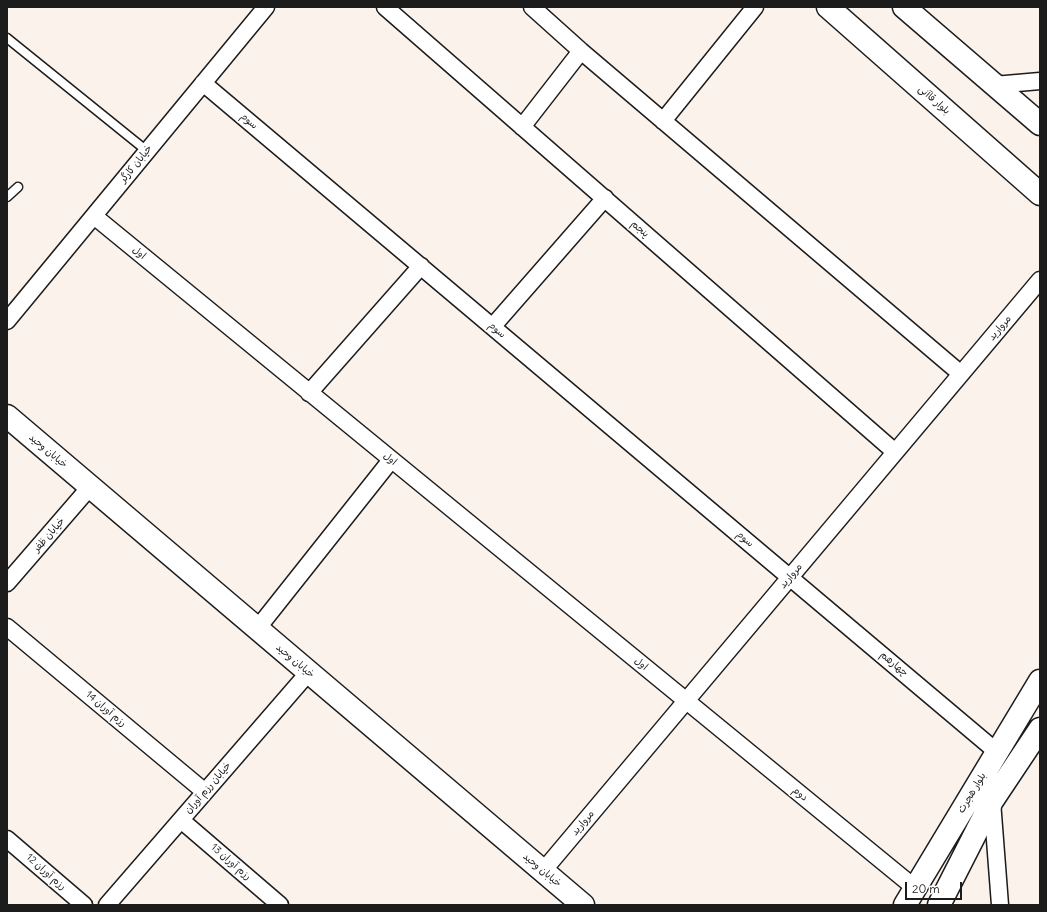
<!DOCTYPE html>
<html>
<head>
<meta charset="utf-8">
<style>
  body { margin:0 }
  #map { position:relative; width:1047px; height:912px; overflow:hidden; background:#fcf2ec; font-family:Delius,sans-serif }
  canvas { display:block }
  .frame { position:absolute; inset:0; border:8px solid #1c1c1c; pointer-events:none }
  .scale { position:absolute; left:905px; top:882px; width:57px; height:18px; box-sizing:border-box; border:2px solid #1c1c1c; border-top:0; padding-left:5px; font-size:12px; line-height:14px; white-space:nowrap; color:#1c1c1c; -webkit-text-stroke:3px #fff; paint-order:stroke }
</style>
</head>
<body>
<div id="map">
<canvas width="1047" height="912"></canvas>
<div class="frame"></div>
<div class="scale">20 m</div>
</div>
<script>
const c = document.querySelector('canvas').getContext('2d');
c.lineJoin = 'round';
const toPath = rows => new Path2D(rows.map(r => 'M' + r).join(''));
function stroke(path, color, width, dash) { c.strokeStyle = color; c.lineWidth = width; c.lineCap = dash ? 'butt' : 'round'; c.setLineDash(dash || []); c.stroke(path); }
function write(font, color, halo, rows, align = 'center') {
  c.font = font + ' Delius,"Playpen Sans Arabic",sans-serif'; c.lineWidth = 3; c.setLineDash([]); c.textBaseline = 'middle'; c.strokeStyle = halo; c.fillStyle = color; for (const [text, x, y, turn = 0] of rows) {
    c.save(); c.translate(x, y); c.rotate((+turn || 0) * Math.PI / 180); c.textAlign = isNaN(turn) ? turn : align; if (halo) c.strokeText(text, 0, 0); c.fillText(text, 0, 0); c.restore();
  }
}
const lane = toPath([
  [7,38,147,151],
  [7,197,18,187]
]);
const street = toPath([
  [385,7,895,452],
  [532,7,581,51,961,374],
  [203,83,997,752],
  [994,85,1040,81],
  [663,121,755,7],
  [522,127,581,51],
  [94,216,915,888],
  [7,321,266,7],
  [493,326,605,198],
  [309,393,421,266],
  [7,583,90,487],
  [7,627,205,792],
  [257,629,391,460],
  [992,801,1000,905],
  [181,820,280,905],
  [7,839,84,905],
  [543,871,1040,280],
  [107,905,309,672]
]);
const secondary = toPath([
  [828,7,1040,194],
  [904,7,1040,124],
  [7,416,583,905],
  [905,905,1040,681],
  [939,905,992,801,1040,729]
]);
const streetNames = [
  ["بلوار قاآنی",934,100,41],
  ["سوم",249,121,40],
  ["خیابان کارگر",136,164,-51],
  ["پنجم",640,229,41],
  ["اول",139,253,39],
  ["مروارید",1000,328,-50],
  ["سوم",497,330,40],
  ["خیابان وحید",48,451,40],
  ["اول",390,459,39],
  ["خیابان ظفر",49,535,-49],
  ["سوم",745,539,40],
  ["مروارید",791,576,-50],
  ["خیابان وحید",295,661,40],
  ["اول",641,664,39],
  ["چهارهم",894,664,40],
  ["رزم آوران 14",106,709,40],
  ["خیابان رزم آوران",208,788,-49],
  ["بلوار هجرت",972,793,-59],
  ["دوم",800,794,39],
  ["مروارید",583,823,-50],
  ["رزم آوران 13",231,862,41],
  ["خیابان وحید",542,870,40],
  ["رزم آوران 12",46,872,41]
];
stroke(lane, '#1c1c1c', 11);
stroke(street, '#1c1c1c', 19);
stroke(secondary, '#1c1c1c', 25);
stroke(lane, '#fff', 8);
stroke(street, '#fff', 16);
stroke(secondary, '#fff', 22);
write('10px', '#1c1c1c', '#fff', streetNames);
</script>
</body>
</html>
